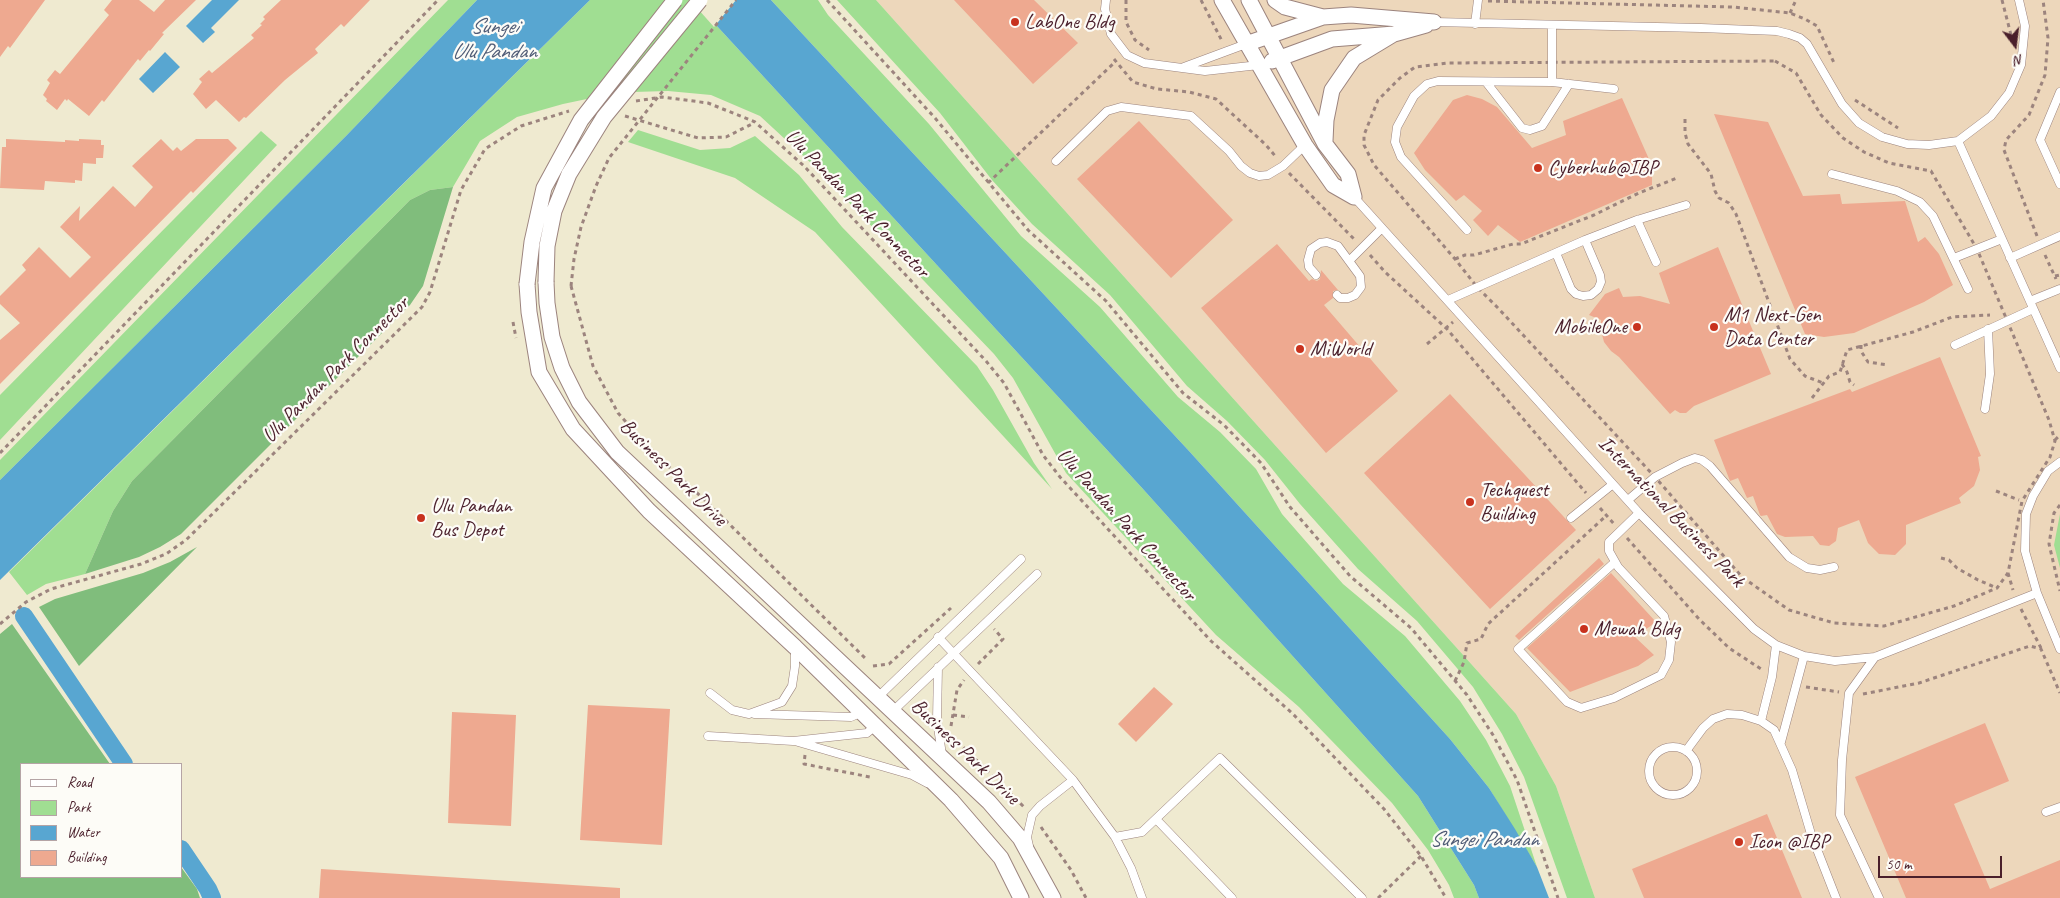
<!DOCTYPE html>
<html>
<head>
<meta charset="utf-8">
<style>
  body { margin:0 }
  #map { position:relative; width:2060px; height:898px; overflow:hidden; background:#efead0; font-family:Caveat,sans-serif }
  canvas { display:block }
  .legend { position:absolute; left:20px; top:763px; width:162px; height:115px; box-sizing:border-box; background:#fdfcf7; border:1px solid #b5a4a5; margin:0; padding:6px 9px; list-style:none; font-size:15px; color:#4a1f2b }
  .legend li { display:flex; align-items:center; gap:10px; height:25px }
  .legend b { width:25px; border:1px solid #b5a4a5 }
  .north { position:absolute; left:1990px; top:20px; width:50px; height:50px; -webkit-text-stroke:4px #fdfcf7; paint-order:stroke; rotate:165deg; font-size:14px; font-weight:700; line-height:20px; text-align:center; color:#4a1f2b }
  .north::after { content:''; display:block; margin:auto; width:18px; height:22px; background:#4a1f2b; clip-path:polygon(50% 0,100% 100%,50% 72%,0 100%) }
  .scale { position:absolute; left:1878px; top:856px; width:124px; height:22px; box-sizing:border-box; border:2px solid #4a1f2b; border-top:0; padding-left:6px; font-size:15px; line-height:18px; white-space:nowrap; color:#4a1f2b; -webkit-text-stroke:4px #fdfcf7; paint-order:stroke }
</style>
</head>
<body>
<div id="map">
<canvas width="2060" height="898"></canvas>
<ul class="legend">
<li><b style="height:6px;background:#fff"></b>Road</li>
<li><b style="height:14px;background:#a0de92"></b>Park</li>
<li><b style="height:14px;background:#58a6d1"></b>Water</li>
<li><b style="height:14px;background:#eea990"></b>Building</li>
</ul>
<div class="north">N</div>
<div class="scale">50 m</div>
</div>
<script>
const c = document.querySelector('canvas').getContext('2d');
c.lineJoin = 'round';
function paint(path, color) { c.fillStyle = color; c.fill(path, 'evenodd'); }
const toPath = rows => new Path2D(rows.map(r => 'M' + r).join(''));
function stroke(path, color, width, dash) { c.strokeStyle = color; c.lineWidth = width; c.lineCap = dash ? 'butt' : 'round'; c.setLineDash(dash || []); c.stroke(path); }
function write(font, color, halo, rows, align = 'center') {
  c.font = font + ' Caveat,sans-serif'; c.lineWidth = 4.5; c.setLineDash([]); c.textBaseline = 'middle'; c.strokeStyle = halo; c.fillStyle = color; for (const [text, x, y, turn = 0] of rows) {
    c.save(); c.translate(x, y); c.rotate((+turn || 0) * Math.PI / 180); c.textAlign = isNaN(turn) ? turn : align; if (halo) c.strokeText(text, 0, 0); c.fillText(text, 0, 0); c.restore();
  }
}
const built = toPath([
  [876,0,2060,0,2060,898,1595,898,1556,786,1516,714]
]);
const green = toPath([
  [448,0,477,0,346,136,0,480,0,460],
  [590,0,693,0,1143,489,1418,796,1474,885,1479,898,1454,898,1449,885,1428,850,1392,803,1299,707,1216,635,1066,473,1013,378,994,354,812,164,760,116,711,95,668,91,633,92,601,96,563,104,517,117,480,141,453,187,430,190,410,200,132,481,113,511,85,574,46,584,27,595,9,572],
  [771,0,818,0,828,15,929,124,1021,236,1100,307,1178,397,1220,432,1256,469,1282,514,1343,584,1405,636,1460,701,1486,740,1510,786,1537,867,1489,788,1450,739,1189,451],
  [837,0,876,0,1516,714,1556,786,1595,898,1567,898,1524,777,1502,734,1473,687,1417,621,1358,569,1300,504,1265,460,1227,421,1187,386,1110,295,1032,224,992,180,940,113],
  [638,130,700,150,730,148,755,136,799,175,842,227,977,366,993,390,1034,463,1052,489,815,232,735,178,628,142],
  [261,131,277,145,0,440,0,395],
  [2060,514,2060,568,2054,545]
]);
const forest = toPath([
  [453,187,423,286,410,305,181,534,160,547,139,557,85,574,113,511,132,481,410,200,430,190],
  [197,547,79,666,39,607,55,599,143,573,170,562],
  [12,624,110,764,21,764,21,877,181,877,181,867,197,889,200,898,0,898,0,634]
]);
const water = toPath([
  [212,0,239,0,211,28,215,32,203,43,186,26],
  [477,0,590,0,0,580,0,480,346,136],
  [693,0,771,0,1189,451,1450,739,1489,788,1515,829,1537,867,1549,898,1479,898,1474,885,1418,796,1143,489],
  [165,52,180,67,153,93,139,79]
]);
const pier = toPath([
  [690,0,736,0,714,27]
]);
const canal = toPath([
  [24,616,124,764],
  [181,849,208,889,212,898]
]);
const building = toPath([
  [0,0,45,0,10,48,8,46,0,57],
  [112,0,139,0,154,12,165,0,196,0,162,33,164,34,150,51,149,50,140,61,138,59,104,102,102,100,89,116,68,99,67,101,65,99,57,110,46,101,47,99,43,95,50,83,47,80,55,70,60,74,94,33,109,15,104,10],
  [281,0,370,0,344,27,341,24,315,49,318,53,285,80,246,118,244,117,239,122,216,100,206,109,193,94,202,82,199,79,209,70,212,73,254,38,251,35,262,25,260,24,265,19,263,17],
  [954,0,1034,0,1078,43,1033,84],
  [1467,95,1482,99,1497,107,1532,148,1566,135,1563,121,1622,98,1652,166,1652,185,1520,242,1498,225,1488,236,1473,220,1482,211,1464,195,1456,201,1425,170,1414,153,1453,100],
  [1714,114,1768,122,1803,196,1840,194,1842,204,1905,201,1918,242,1925,237,1939,254,1953,285,1924,302,1854,333,1824,337,1805,334],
  [1139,121,1233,220,1171,278,1077,179],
  [6,139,65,142,65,140,79,141,79,139,101,140,101,145,104,145,103,158,96,158,96,164,83,163,82,181,75,180,75,183,45,181,44,190,0,188,2,147,6,147],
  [161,139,173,151,177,147,181,151,196,139,228,139,237,148,193,193,191,191,0,384,0,340,20,323,0,304,0,296,26,270,22,265,39,247,70,278,91,257,60,227,80,206,79,221,113,186,135,207,153,187,132,166],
  [1277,244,1309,281,1312,279,1317,281,1320,279,1321,270,1338,290,1333,291,1333,298,1324,305,1398,391,1326,453,1201,308],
  [1718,247,1771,374,1694,406,1686,413,1680,413,1675,410,1670,414,1619,357,1611,351,1604,342,1601,331,1601,320,1589,315,1605,294,1619,288,1623,297,1640,296,1670,304,1659,273],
  [1940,357,1981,456,1978,457,1980,470,1974,486,1959,498,1961,503,1906,525,1906,544,1895,555,1879,554,1868,543,1859,520,1838,528,1836,541,1829,546,1820,545,1813,536,1785,537,1777,534,1767,515,1761,516,1760,515,1753,496,1747,498,1738,478,1730,481,1714,440,1850,389,1852,392],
  [1450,394,1576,530,1490,609,1364,473],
  [1599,558,1604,564,1519,640,1515,636],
  [1611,573,1656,622,1635,637,1654,655,1638,666,1570,692,1527,648],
  [1154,687,1173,704,1136,742,1118,724],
  [588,705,670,709,662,845,580,840],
  [452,712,516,715,511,826,448,823],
  [1985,723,2009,781,1954,804,1990,889,2060,860,2060,898,1906,898,1855,777],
  [1767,814,1802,898,1644,898,1632,869],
  [321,869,620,888,620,898,319,898]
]);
const path = toPath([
  [827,0,935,118,1028,230,1106,301,1183,393,1224,425,1261,463,1290,507,1350,576,1411,628,1467,695,1493,735,1517,780,1558,898],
  [1126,0,1126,22,1135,40,1149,50],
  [1201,0,1222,41],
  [2002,0,2011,35],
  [1488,1,1733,7,1790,13,1805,19,1817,26,1835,65],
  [1790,13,1796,0],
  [1114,59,1133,82,1157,89,1189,92,1216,99,1266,145,1276,157],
  [1775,61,1796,73,1821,115,1843,138,1864,152,1889,163,1931,171,1977,249,2049,420,2055,441,2050,457,2022,501,2008,573,1997,588,1954,606,1884,626,1834,623,1789,610,1742,577,1655,477,1498,308,1477,287,1455,259,1374,165,1364,145,1364,135,1378,100,1400,78,1415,67,1447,63,1775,61],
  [1855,100,1898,128],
  [636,101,662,97,708,103,755,122,804,166,986,361,1004,383,1043,455,1060,477,1211,641,1292,713,1384,809,1421,856,1446,898],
  [625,116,698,138,726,137,754,123],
  [1685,119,1685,133,1688,144,1711,174,1715,191,1719,198,1729,203,1736,214,1790,359,1805,376,1823,383],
  [1289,173,1355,240],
  [988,183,1115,62],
  [2037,236,2004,150,2006,140,2029,115,2045,75,2048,38,2043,0],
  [1370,255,1385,272,1447,329,1586,493],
  [2045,255,2056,279],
  [1455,259,1465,255,1474,255,1513,244,1521,244,1594,215,1639,193,1677,178],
  [2055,276,2060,275],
  [571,286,593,366,618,413,647,446,713,508,866,659],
  [513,322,516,338],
  [1427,344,1453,322],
  [1861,345,1861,351,1868,362,1888,365],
  [1842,364,1847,372,1850,382,1854,385],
  [1812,398,1829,376,1840,372,1847,350,1913,332,1952,317,1990,315],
  [2055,440,2060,435],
  [0,453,438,0],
  [1996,491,2019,500],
  [2060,505,2054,513,2049,544,2060,591],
  [1600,508,1614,524],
  [1627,538,1699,619,1729,648,1761,669],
  [1941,558,1949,560,1957,568,1978,580,1997,588],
  [2008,573,2013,590],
  [2021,609,2041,648],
  [0,624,26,602,51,589,141,564,166,554,186,540,422,307,430,292,461,190,485,149,521,126,569,111],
  [978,664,1003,639,994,629],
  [873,666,889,664,951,608],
  [1455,681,1464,662,1467,643,1481,639,1488,624,1607,515],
  [1806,687,1839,692],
  [1863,694,1919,683,2030,646,2041,649,2060,693],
  [953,715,969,717],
  [951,726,957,690,964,680],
  [952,736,1024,807],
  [805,755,804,764,870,777],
  [1041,827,1071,870,1086,898],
  [1378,898,1421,856]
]);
const service = toPath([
  [1106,0,1105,9,1111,34,1127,55,1144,63,1205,71,1259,65],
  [1434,22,1701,28,1777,31,1789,34,1800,38,1807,44,1842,104,1859,123,1882,137,1907,144,1929,145,1958,141,1991,116,2009,93,2021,65,2025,26,2019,0],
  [1475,24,1478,0],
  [1184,67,1246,44],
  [1486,82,1522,128,1530,130,1542,126,1569,84],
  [1552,82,1552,26],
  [2060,92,2040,140,2060,184],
  [1958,141,2060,368],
  [1056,161,1107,111,1121,107,1191,116,1229,151,1241,166,1250,173,1259,176,1268,175,1283,166,1305,145],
  [1832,174,1897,191,1920,202,1933,216,1968,289],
  [1354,197,1639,513,1754,629,1776,645,1804,656,1835,661,1875,657,2037,593],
  [1637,220,1656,262],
  [1467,230,1401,157,1395,142,1397,127,1414,96,1427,84,1438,81,1552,82,1614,89],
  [1556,253,1571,289,1576,294,1583,296,1591,295,1598,289,1601,282,1600,275,1585,240],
  [1954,258,2002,239],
  [2010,258,2060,236],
  [1349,261,1382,228],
  [1316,275,1309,267,1308,260,1311,249,1320,243,1327,242,1338,246,1360,276,1361,287,1355,295,1348,298,1340,298,1337,295],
  [1448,300,1585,240,1637,220,1686,205],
  [2030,301,2060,289],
  [1955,345,2033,309],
  [1985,409,1990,374,1988,329],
  [2060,462,2048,471,2033,496,2026,514,2025,551,2037,593,2060,649],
  [1628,500,1655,477,1682,463,1695,458,1702,460,1710,466,1789,557,1807,568,1820,570,1834,567],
  [1571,518,1613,484],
  [1615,562,1518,649,1567,702,1581,708,1614,698,1661,675,1669,660,1671,642,1664,616,1618,567,1609,551,1609,542,1639,513],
  [938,637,1073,780,1115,837,1131,868,1142,898],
  [1875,657,1849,693,1842,760,1840,815,1879,898],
  [938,667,937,720,942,755],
  [710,693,732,710,749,714,782,702,792,686,795,666,795,647],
  [878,697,1021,559],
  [893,711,1037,574],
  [754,714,851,717,862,712],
  [1761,721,1772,677,1776,645],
  [708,736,793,741,867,733,875,726],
  [798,742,912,775,927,783],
  [1781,742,1804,656],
  '1649 771a24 24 0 1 1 48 0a24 24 0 1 1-48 0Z',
  [1686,751,1703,728,1713,719,1727,714,1742,715,1761,721,1774,730,1792,770,1811,834,1836,898],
  [2046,812,2060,807],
  [1156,819,1232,898],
  [1115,837,1142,832,1220,758,1362,898],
  [1029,846,1027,837,1032,815,1040,806,1073,780]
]);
const minor = toPath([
  [1222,0,1305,145,1333,185,1354,197],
  [1249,0,1325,144,1348,174,1354,197],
  [1275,0,1285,7,1323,17],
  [1246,44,1323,17,1351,15,1434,22],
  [1272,61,1332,39,1394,34,1426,25],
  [1325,141,1326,120,1332,90,1354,58,1392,35],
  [546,282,547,303,552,337,562,368,579,402,617,452,989,802,1020,838,1053,898],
  [527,284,529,312,539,372,573,429,649,511,795,647,951,800,1001,858,1021,898]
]);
const pathBridge = toPath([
  [571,286,574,259,581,227,596,186,609,158,736,0]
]);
const minorBridge = toPath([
  [546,282,547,246,554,211,569,174,604,117,700,0],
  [527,284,532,242,544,188,581,120,675,0]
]);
const markers = [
  [1015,22,5,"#c8321e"],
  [1538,168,5,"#c8321e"],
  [1637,327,5,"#c8321e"],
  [1714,327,5,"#c8321e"],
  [1300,349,5,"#c8321e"],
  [1470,502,5,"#c8321e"],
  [421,518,5,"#c8321e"],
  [1584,629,5,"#c8321e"],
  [1739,842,5,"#c8321e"]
];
const poiNames = [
  ["LabOne Bldg",1025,22],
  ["Cyberhub@IBP",1548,168],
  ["M1 Next-Gen",1724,315],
  ["Data Center",1724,339],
  ["MobileOne",1627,327,"right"],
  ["MiWorld",1310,349],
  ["Techquest",1480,490],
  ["Building",1480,514],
  ["Ulu Pandan",431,506],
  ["Bus Depot",431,530],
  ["Mewah Bldg",1594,629],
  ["Icon @IBP",1749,842]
];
const streetNames = [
  ["Ulu Pandan Park Connector",857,204,46],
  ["Ulu Pandan Park Connector",336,370,-45],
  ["Business Park Drive",673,473,45],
  ["International Business Park",1671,512,46],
  ["Ulu Pandan Park Connector",1126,525,48],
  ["Business Park Drive",965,752,44]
];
const waterNames = [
  ["Sungei",494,27],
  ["Ulu Pandan",494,52],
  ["Sungei Pandan",1484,840]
];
paint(built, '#edd7bb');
paint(green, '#a0de92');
paint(forest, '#80bd7c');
paint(water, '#58a6d1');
paint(pier, '#efead0');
stroke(canal, '#58a6d1', 18);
paint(building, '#eea990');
stroke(service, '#9c847e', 9);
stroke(minor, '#9c847e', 17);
stroke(path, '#9c847e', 3, [4, 4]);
stroke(service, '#fff', 8);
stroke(minor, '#fff', 15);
stroke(minorBridge, '#9c847e', 17, []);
stroke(pathBridge, '#9c847e', 3, [4, 4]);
stroke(minorBridge, '#fff', 15);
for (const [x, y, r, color] of markers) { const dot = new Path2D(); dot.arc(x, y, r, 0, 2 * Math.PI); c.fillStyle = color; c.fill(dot); stroke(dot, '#fdfcf7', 2); }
write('21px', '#4a1f2b', '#fdfcf7', poiNames, 'left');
write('21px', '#4a1f2b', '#fdfcf7', streetNames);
write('italic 22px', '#505c76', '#fdfcf7', waterNames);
</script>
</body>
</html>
